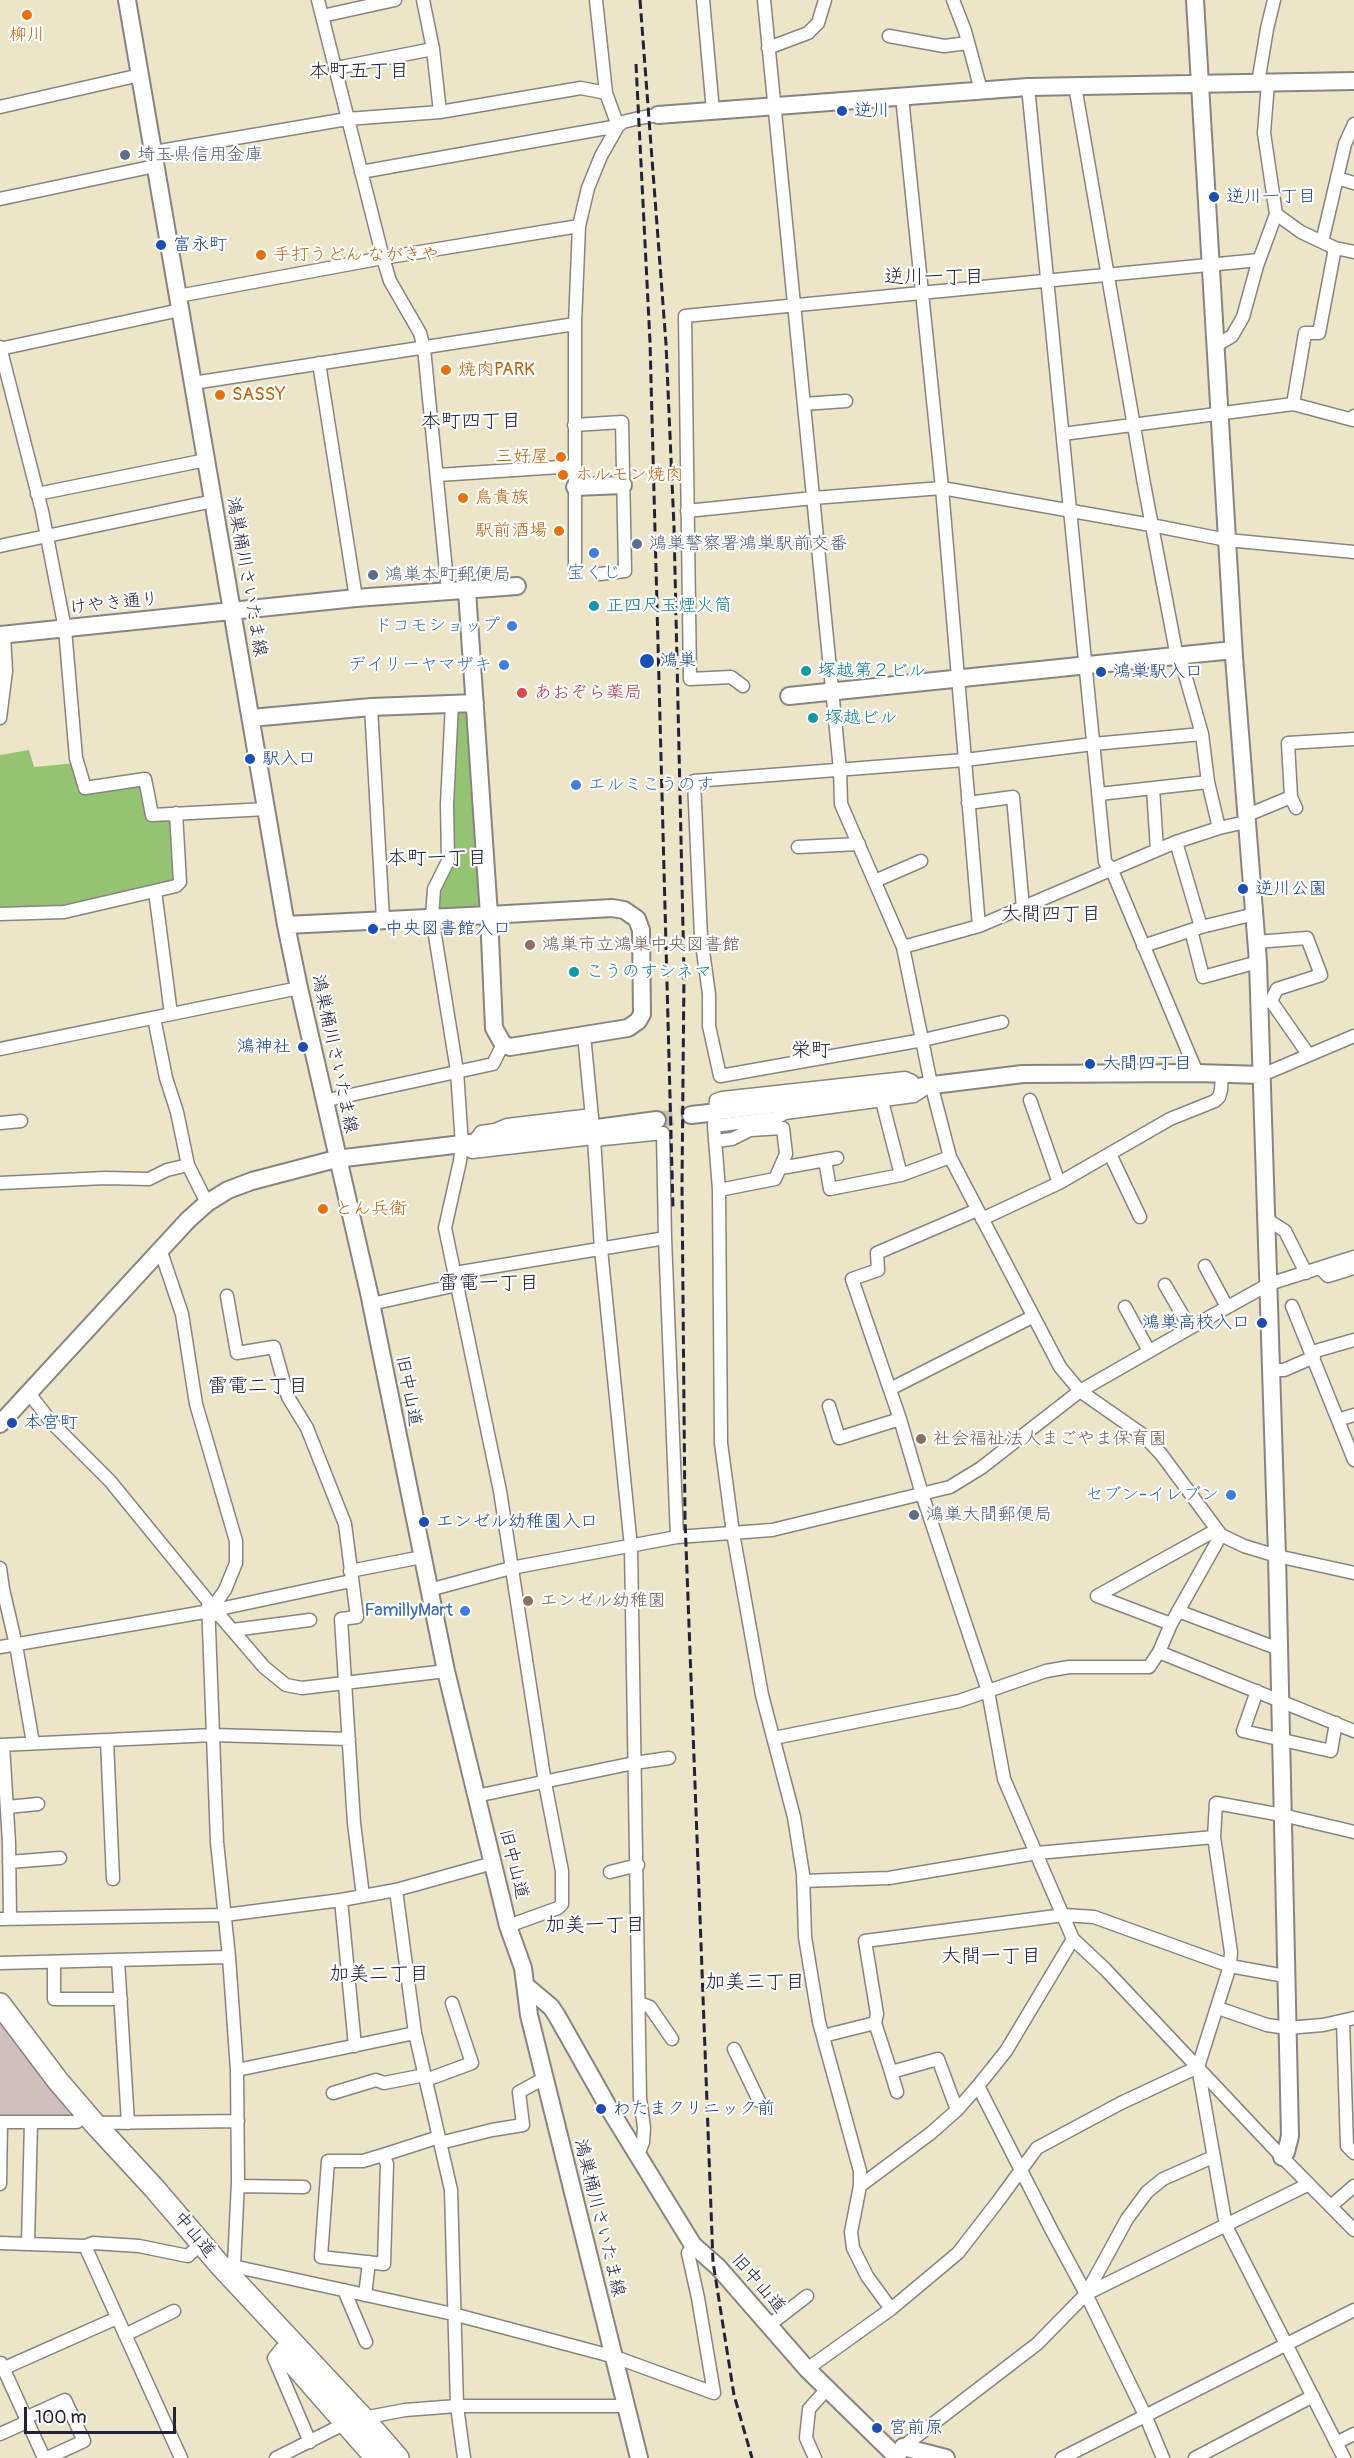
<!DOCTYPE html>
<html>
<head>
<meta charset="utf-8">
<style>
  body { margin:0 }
  #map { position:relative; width:1354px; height:2458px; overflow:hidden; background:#ede5c7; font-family:Pangolin,sans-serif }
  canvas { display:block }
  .scale { position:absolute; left:24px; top:2407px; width:152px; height:27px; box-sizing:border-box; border:3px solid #22223b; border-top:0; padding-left:8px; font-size:18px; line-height:21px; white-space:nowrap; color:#22223b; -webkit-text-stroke:4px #fff; paint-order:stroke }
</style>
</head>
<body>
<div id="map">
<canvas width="1354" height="2458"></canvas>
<div class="scale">100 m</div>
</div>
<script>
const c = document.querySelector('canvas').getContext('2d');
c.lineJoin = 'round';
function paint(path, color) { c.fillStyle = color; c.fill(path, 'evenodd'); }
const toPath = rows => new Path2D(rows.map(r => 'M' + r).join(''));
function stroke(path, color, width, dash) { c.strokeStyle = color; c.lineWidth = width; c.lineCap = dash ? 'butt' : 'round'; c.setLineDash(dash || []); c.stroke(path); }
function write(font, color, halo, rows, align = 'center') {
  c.font = font + ' Pangolin,"Klee One",sans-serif'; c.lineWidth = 4.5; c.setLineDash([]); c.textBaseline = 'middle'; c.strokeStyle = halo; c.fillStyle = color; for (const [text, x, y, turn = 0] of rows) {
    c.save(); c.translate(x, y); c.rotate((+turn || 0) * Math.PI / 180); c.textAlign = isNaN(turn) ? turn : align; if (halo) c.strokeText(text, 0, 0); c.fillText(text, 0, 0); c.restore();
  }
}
const industrial = toPath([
  [0,2021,73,2118,0,2117]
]);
const green = toPath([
  [452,703,475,703,489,915,432,917,448,861],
  [29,750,34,767,77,763,85,788,145,779,152,814,176,813,180,882,64,912,0,914,0,755]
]);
const secondaryTunnel = toPath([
  [657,1120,691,1115]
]);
const street = toPath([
  [318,0,383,258,390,281,420,333,424,348,447,581,450,592],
  [423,0,433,49,440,112],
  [596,0,606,93,618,126],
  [703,0,713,111],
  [764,0,840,770,841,804,903,947,931,1084,950,1157,1060,1367,1080,1391,1143,1435,1161,1454,1221,1535,1244,1546,1277,1556,1354,1573],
  [953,0,965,31,981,90],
  [322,16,395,0],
  [889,36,944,46,968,43],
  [768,48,808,33,818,23,825,0],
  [336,68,433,49],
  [1258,83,1267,29,1274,0],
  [1075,86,1144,484,1177,657],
  [1028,87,1105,862,1111,868,1197,1073],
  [902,97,942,488,979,926],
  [0,107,140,75],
  [154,152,347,119,440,112,581,88,606,93],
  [361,172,618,126],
  [1337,178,1354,183],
  [0,199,155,166],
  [1276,214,1301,232,1335,248,1354,252],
  [1322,242,1345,144,1354,124],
  [178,296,383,258,579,226],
  [1215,346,1232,336,1243,317,1257,266,1276,214,1264,133,1268,83],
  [0,347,42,511,65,629,76,758,85,788,145,779,152,815,267,809],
  [0,349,180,310],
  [319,363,356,598],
  [193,383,575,324],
  [804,404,846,401],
  [1293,404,1305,333,1319,333,1335,248],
  [574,425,622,422,625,571,600,574],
  [1063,434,1293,404,1353,420,1354,416],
  [438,475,575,466],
  [37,494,206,460],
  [687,511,813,498,942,488,1151,525,1227,540,1354,552],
  [0,546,213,501],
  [575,570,575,324,579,226,588,188,601,156,618,126,623,122,639,118,658,115],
  [1180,657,1202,734,1208,782,1219,828],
  [743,686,731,677,690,679,685,316,1259,260],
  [452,703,447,804,448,861,434,889,432,917,457,1071,462,1145,460,1161,445,1228,500,1491,545,1783,562,1871,562,1904,558,1908,508,1926],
  [371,707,383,919],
  [0,718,6,671,4,635],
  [1153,788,1157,850],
  [1099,794,1208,782],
  [968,803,1013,797,1023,908],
  [1296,808,1291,797,1288,743,1354,739],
  [1245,816,1291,797],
  [1176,842,1201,927],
  [798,847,859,844],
  [875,881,921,861],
  [155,891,171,1014],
  [0,914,64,912,176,886,180,882,176,813],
  [1191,930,1203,977,1258,962],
  [1256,942,1307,938,1321,975,1277,989,1271,1001,1259,1002],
  [1143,946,1201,927,1255,914],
  [903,947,979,926,1176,842,1219,828,1246,822],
  [1271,1001,1308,1054],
  [154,1018,166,1078,177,1112,188,1165,207,1203],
  [1002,1022,923,1040,720,1076,709,1026,709,994,701,937,694,781,965,760,1093,744,1202,734],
  [584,1035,594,1138,601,1249,631,1547,640,2098,644,2128,643,2142,638,2155],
  [0,1049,299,988],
  [1262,1075,1354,1036],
  [1030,1100,1059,1183],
  [323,1101,493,1064,503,1044],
  [882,1101,901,1175],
  [0,1123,21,1121],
  [714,1126,776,1118,785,1113,914,1096,929,1086],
  [715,1141,732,1139,750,1130,783,1128,786,1154,775,1179,719,1190],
  [472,1144,481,1132,495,1130,507,1125,592,1115],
  [462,1145,472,1152,594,1138],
  [1110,1154,1140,1217],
  [825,1160,830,1189,901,1175,950,1157],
  [781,1168,837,1158],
  [0,1183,105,1178,149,1179,167,1170,188,1165],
  [977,1210,877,1253,878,1270,852,1279,900,1419,922,1494,988,1691,1004,1779,1073,1939,1105,1969,1282,2157,1354,2230],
  [982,1219,1059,1183,1170,1119,1215,1101,1219,1097,1221,1090,1222,1074],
  [1268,1220,1285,1231,1306,1273],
  [665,1238,677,1537],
  [160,1249,182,1314,196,1404,236,1541,236,1563,225,1590,210,1611],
  [1205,1266,1227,1307],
  [1320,1268,1328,1276,1354,1268],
  [455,1273,665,1238,663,1133,594,1140],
  [1165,1285,1190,1328],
  [227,1296,237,1353,274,1347,288,1397,307,1428,345,1524,357,1617,341,1619,354,1823,363,1896],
  [371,1304,457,1285],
  [1292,1306,1354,1460],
  [1125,1307,1149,1351],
  [1312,1352,1354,1340],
  [1272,1370,1284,1370,1314,1357],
  [890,1389,1032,1317],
  [28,1392,52,1423,110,1481,208,1601,217,1842,229,1957,237,2070,238,2182,234,2265],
  [829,1406,839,1438,900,1419],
  [1338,1420,1354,1415],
  [0,1568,3,1589,16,1645,33,1743],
  [350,1571,422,1557],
  [429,1590,511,1568,677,1537,772,1530,950,1487,981,1468,1080,1391,1190,1328,1269,1284,1354,1257],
  [210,1611,221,1617,264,1667,286,1685,302,1688,446,1671],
  [1178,1611,1279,1649],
  [1171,1624,1097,1596,1216,1530],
  [233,1630,310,1620],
  [0,1647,210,1611,351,1581],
  [1159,1652,1354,1731],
  [1257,1691,1243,1731,1331,1751,1336,1723],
  [774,1738,959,1701,1046,1671,1069,1667,1149,1667,1159,1652,1171,1624,1221,1535],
  [107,1740,113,1879],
  [0,1745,213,1735,349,1739],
  [3,1745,9,1843,10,1918],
  [476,1796,634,1763,669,1758],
  [7,1807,38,1804],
  [9,1862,60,1858],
  [610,1872,638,1865],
  [803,1881,889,1878,1037,1853,1214,1837],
  [396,1890,415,2033,451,2190,457,2406,464,2458],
  [341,1900,355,2046],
  [0,1919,225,1915,341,1900,396,1890,493,1863],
  [118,1960,128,2123],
  [54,1962,54,1999,121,1999],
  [0,1963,229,1957],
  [640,2003,650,2007,672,2039],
  [1218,2008,1267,2025,1287,2028,1323,2025,1354,2018],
  [1343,2021,1347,2146,1354,2153],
  [875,2023,891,2072],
  [823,2036,875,2023,877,2014,865,1941,1064,1915,1094,1917,1230,1966,1285,1976],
  [734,2049,759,2101],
  [237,2070,415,2033],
  [426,2080,472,2063,452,2003],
  [978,2086,1051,2229,1086,2294,1145,2415,1163,2458],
  [897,2092,891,2072,938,2059,957,2110],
  [333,2093,376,2080,384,2083,425,2075],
  [0,2122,77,2122],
  [94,2123,238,2121],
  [440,2143,492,2130,523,2125,519,2092,545,2078],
  [383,2155,387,2164,384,2264,321,2257,328,2161,363,2161,383,2155,439,2137],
  [0,2184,1,2122],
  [238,2186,304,2187],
  [860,2186,931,2133,957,2110,978,2086,1006,2051,1073,1939],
  [1331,2206,1354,2186],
  [0,2243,85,2246,93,2243,139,2246,188,2256,193,2251],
  [28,2244,31,2122],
  [85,2246,181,2458],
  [228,2265,453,2314,615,2357,714,2393,698,2298,688,2253,693,2245],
  [344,2290,366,2342],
  [1086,2294,1309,2184],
  [365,2295,369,2262],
  [891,2309,867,2276,853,2248,851,2232,860,2186,860,2171,819,2022,805,1937,803,1874,794,1817,762,1695,733,1533,721,1443,719,1190,714,1126,716,1100,722,1098,905,1078,912,1081,914,1087],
  [768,2326,807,2296],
  [125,2335,174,2311],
  [281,2349,274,2358,310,2442],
  [1,2363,44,2458],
  [807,2369,891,2309,958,2253,999,2200,1037,2148,1121,2103,1198,2067],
  [0,2370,117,2318],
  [25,2418,65,2400,84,2441,47,2458],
  [0,2434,27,2422],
  [1336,2443,1354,2434],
  [900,2449,1037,2344,1086,2294,1127,2219,1147,2192,1163,2179,1213,2157],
  [276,2458,344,2424,363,2418,405,2410,457,2406,627,2406],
  [815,2458,806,2438,809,2409,827,2389],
  [1062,2458,1354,2310],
  [1195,2458,1313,2396],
  [1344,2458,1226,2226,1198,2067,1230,1966,1231,1952,1214,1837,1216,1803,1282,1815,1354,1832]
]);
const secondary = toPath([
  [127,0,286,925,299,988,369,1293,446,1671,508,1926,523,1968,529,2015,639,2458],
  [1195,0,1234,657,1258,962,1277,1556,1290,2136,1286,2152,1282,2157],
  [658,115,1028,87,1354,81],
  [575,487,623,485],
  [0,635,356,598,517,586],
  [789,696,1233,650],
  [251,718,371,707,475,703],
  [286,925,489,915,612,908,624,910,637,919,641,930,642,1014,638,1021,628,1028,510,1047,503,1044,494,1028,489,915,467,591],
  [720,1111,1023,1074,1197,1073,1262,1075],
  [691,1115,709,1113],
  [597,1128,657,1120],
  [0,1424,188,1220,207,1203,228,1190,252,1181,336,1159,588,1129],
  [526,1986,551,2007,557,2016,610,2110,693,2245,718,2267,807,2369,898,2458],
  [903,2447,946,2458]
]);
const highway = toPath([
  [0,2004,58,2081,94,2123,154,2188,219,2264,363,2418,398,2458],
  [285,2354,376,2458]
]);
const rail = toPath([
  [640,0,666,344,674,527,684,973,682,1185,685,1519,713,2262,734,2395,752,2458],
  [636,64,650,342,673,1209]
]);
const markers = [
  [27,15,6,"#e8710a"],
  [842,111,6,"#1a4fb4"],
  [125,155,6,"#5c6f8a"],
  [1214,197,6,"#1a4fb4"],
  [161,245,6,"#1a4fb4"],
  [261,255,6,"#e8710a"],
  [446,370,6,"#e8710a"],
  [220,395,6,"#e8710a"],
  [561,457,6,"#e8710a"],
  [563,475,6,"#e8710a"],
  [463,498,6,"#e8710a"],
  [559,531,6,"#e8710a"],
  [637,544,6,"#5c6f8a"],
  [594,553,6,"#3f7fe0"],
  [373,575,6,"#5c6f8a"],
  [594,606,6,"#0f9aa8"],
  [512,626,6,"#3f7fe0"],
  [647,661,8,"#1a4fb4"],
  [504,665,6,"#3f7fe0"],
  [806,671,6,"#0f9aa8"],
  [1101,672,6,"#1a4fb4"],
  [522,693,6,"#e0444e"],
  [813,718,6,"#0f9aa8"],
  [250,759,6,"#1a4fb4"],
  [576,785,6,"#3f7fe0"],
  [1243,889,6,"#1a4fb4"],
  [373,929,6,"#1a4fb4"],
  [530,945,6,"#8d6e63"],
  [574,972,6,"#0f9aa8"],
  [303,1047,6,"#1a4fb4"],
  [1090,1064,6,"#1a4fb4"],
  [323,1209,6,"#e8710a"],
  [1262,1323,6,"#1a4fb4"],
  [12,1423,6,"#1a4fb4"],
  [921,1439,6,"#8d6e63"],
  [1231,1495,6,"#3f7fe0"],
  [914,1515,6,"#5c6f8a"],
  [424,1522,6,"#1a4fb4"],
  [528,1601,6,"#8d6e63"],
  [465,1611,6,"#3f7fe0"],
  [601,2109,6,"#1a4fb4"],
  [877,2428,6,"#1a4fb4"]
];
const foodNames = [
  ["柳川",27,35,"center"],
  ["手打うどん ながきや",273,255],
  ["焼肉PARK",458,370],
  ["SASSY",232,395],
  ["三好屋",549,457,"right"],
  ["ホルモン焼肉",575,475],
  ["鳥貴族",475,498],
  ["駅前酒場",547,531,"right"],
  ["とん兵衛",335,1209]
];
const transitNames = [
  ["逆川",854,111],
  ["逆川一丁目",1226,197],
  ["富永町",173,245],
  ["鴻巣",660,661],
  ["鴻巣駅入口",1113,672],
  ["駅入口",262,759],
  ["逆川公園",1255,889],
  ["中央図書館入口",385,929],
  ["鴻神社",291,1047,"right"],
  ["大間四丁目",1102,1064],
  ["鴻巣高校入口",1250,1323,"right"],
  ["本宮町",24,1423],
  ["エンゼル幼稚園入口",436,1522],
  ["わたまクリニック前",613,2109],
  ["宮前原",889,2428]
];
const serviceNames = [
  ["埼玉県信用金庫",137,155],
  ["鴻巣警察署鴻巣駅前交番",649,544],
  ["鴻巣本町郵便局",385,575],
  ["鴻巣大間郵便局",926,1515]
];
const shopNames = [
  ["宝くじ",594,573,"center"],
  ["ドコモショップ",500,626],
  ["デイリーヤマザキ",492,665],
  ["エルミこうのす",588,785,"left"],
  ["セブン-イレブン",1219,1495],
  ["FamillyMart",453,1611]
];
const streetNames = [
  ["鴻巣桶川さいたま線",246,577,80],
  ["けやき通り",114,604,-6],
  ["鴻巣桶川さいたま線",334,1054,78],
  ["旧中山道",408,1391,79],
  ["旧中山道",513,1864,76],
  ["鴻巣桶川さいたま線",599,2218,76],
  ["中山道",194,2235,50],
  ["旧中山道",758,2284,49]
];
const cultureNames = [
  ["正四尺玉煙火筒",606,606],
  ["塚越第２ビル",818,671],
  ["塚越ビル",825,718],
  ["こうのすシネマ",586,972]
];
const healthNames = [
  ["あおぞら薬局",534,693]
];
const educationNames = [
  ["鴻巣市立鴻巣中央図書館",542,945],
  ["社会福祉法人まごやま保育園",933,1439],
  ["エンゼル幼稚園",540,1601]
];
const neighbourhoodNames = [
  ["本町五丁目",359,72],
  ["逆川一丁目",934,278],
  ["本町四丁目",471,422],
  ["本町一丁目",437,859],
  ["大間四丁目",1051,915],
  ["栄町",811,1051],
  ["雷電一丁目",489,1284],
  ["雷電二丁目",258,1387],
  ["加美一丁目",595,1926],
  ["大間一丁目",991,1957],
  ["加美二丁目",379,1975],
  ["加美三丁目",755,1983]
];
paint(industrial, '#d0c0bc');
paint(green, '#94c372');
stroke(secondaryTunnel, '#c4beab', 16, [16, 8]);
stroke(street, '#888481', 15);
stroke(secondary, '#888481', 20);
stroke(highway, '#888481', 24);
stroke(street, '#fff', 12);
stroke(secondary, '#fff', 16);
stroke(highway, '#fff', 21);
stroke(rail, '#22223b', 3, [9, 4.5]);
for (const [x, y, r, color] of markers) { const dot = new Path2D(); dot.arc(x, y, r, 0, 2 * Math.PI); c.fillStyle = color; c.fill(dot); stroke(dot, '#fff', 2); }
write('18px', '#c56008', '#fff', foodNames, 'left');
write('18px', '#164399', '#fff', transitNames, 'left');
write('18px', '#4e5e75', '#fff', serviceNames, 'left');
write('18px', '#366cbe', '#fff', shopNames, 'right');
write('18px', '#22223b', '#fff', streetNames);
write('18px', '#0d838f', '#fff', cultureNames, 'left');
write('18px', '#be3a42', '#fff', healthNames, 'left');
write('18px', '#785e54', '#fff', educationNames, 'left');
write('20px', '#22223b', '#fff', neighbourhoodNames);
</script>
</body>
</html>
